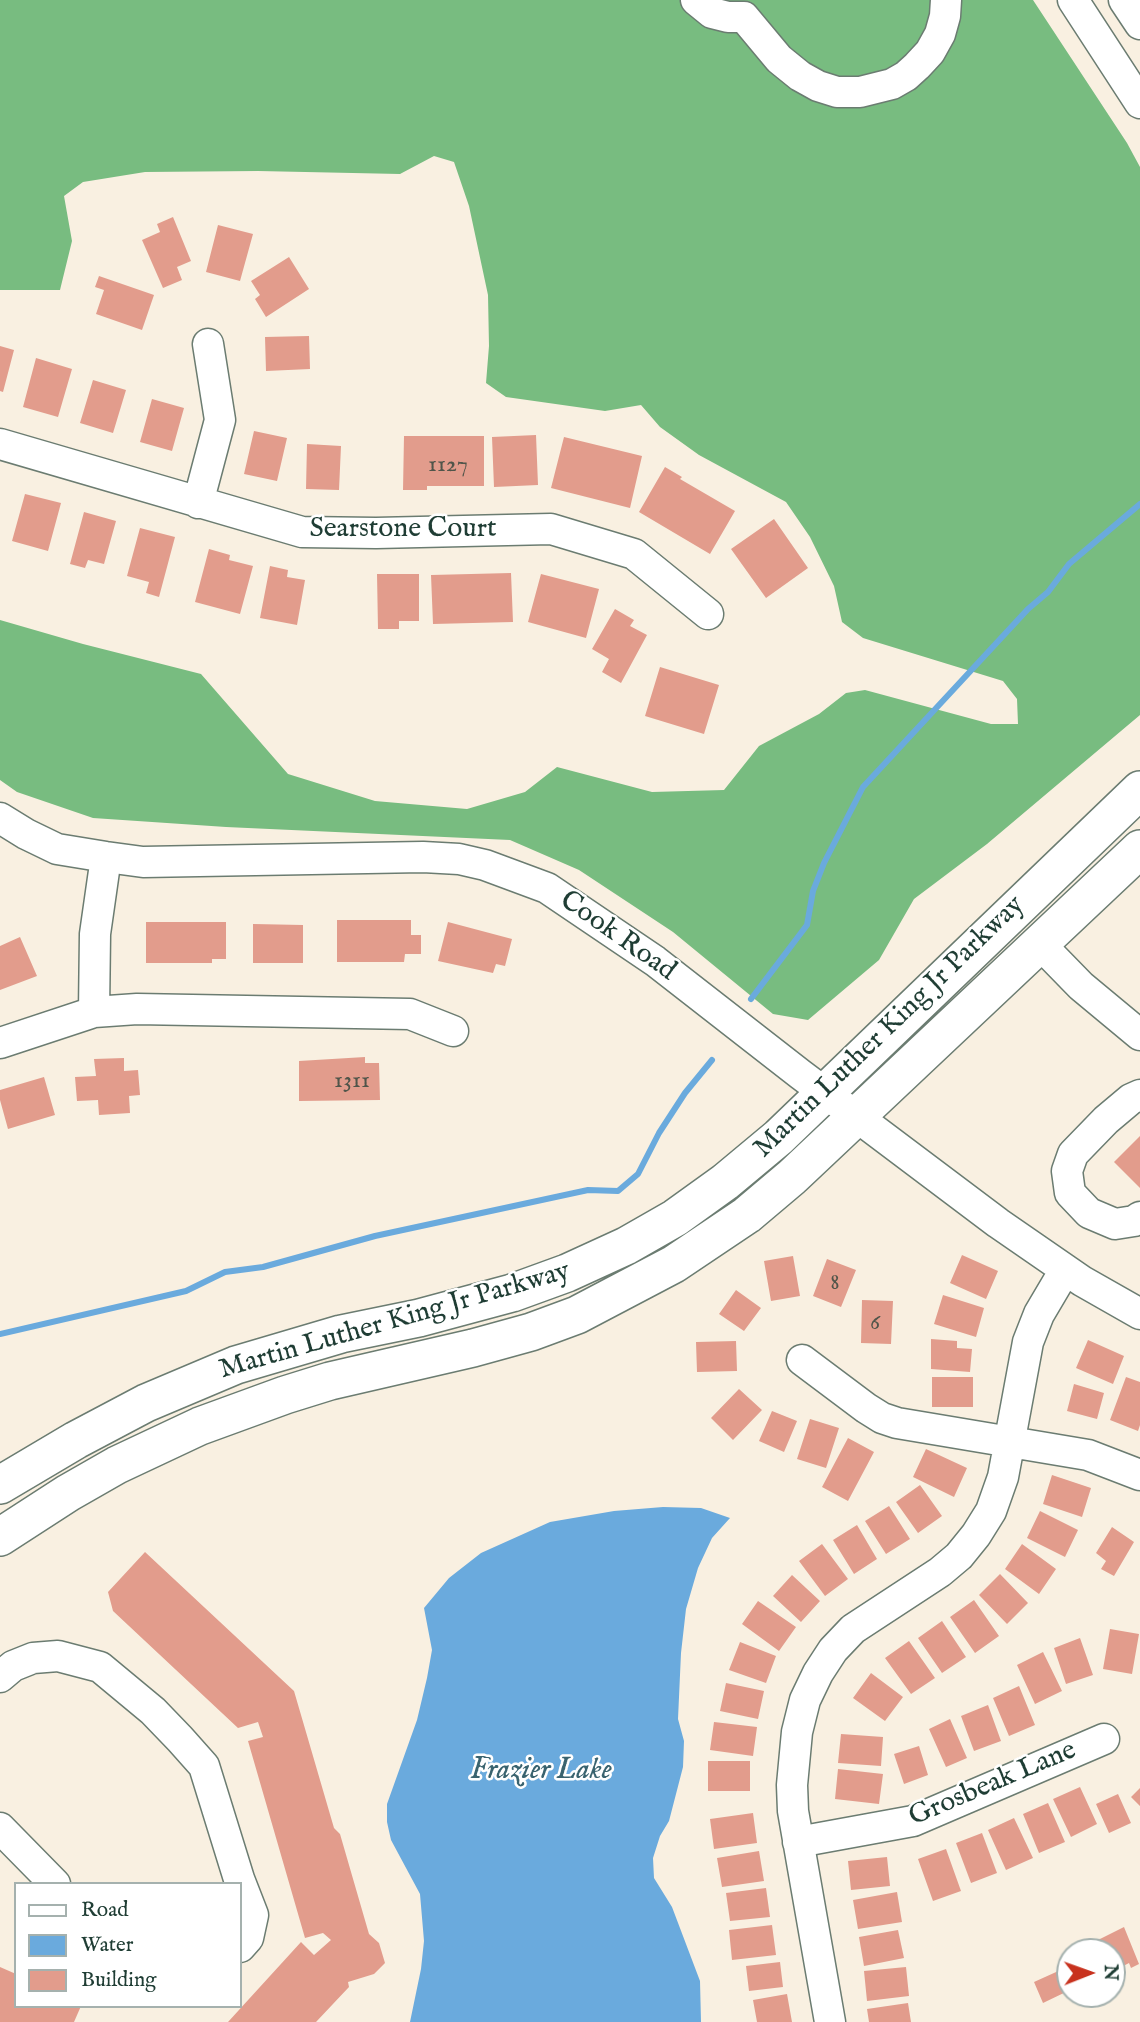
<!DOCTYPE html>
<html>
<head>
<meta charset="utf-8">
<style>
  body { margin:0 }
  #map { position:relative; width:1140px; height:2022px; overflow:hidden; background:#f9f0e1; font-family:"IM FELL English",serif }
  canvas { display:block }
  .legend { position:absolute; left:14px; top:1882px; width:228px; height:126px; box-sizing:border-box; background:#fff; border:2px solid #a5b1ae; margin:0; padding:9px 12px; list-style:none; font-size:21px; color:#1f3d34 }
  .legend li { display:flex; align-items:center; gap:14px; height:35px }
  .legend b { width:35px; border:2px solid #a5b1ae }
  .north { position:absolute; left:1056px; top:1938px; width:70px; height:70px; box-sizing:border-box; background:#fff; border:2px solid #a5b1ae; border-radius:50%; rotate:89deg; font-size:19px; font-weight:700; line-height:28px; text-align:center; color:#1f3d34 }
  .north::after { content:''; display:block; margin:auto; width:24px; height:32px; background:#c8321e; clip-path:polygon(50% 0,100% 100%,50% 72%,0 100%) }
</style>
</head>
<body>
<div id="map">
<canvas width="1140" height="2022"></canvas>
<ul class="legend">
<li><b style="height:9px;background:#fff"></b>Road</li>
<li><b style="height:19px;background:#6aaadd"></b>Water</li>
<li><b style="height:19px;background:#e29c8c"></b>Building</li>
</ul>
<div class="north">N</div>
</div>
<script>
const c = document.querySelector('canvas').getContext('2d');
c.lineJoin = 'round';
function paint(path, color) { c.fillStyle = color; c.fill(path, 'evenodd'); }
const toPath = rows => new Path2D(rows.map(r => 'M' + r).join(''));
function stroke(path, color, width, dash) { c.strokeStyle = color; c.lineWidth = width; c.lineCap = dash ? 'butt' : 'round'; c.setLineDash(dash || []); c.stroke(path); }
function write(font, color, halo, rows, align = 'center') {
  c.font = font + ' "IM FELL English",serif'; c.lineWidth = 5; c.setLineDash([]); c.textBaseline = 'middle'; c.strokeStyle = halo; c.fillStyle = color; for (const [text, x, y, turn = 0] of rows) {
    c.save(); c.translate(x, y); c.rotate((+turn || 0) * Math.PI / 180); c.textAlign = isNaN(turn) ? turn : align; if (halo) c.strokeText(text, 0, 0); c.fillText(text, 0, 0); c.restore();
  }
}
const forest = toPath([
  [0,0,1033,0,1127,143,1140,167,1140,715,987,844,914,899,879,960,808,1020,773,1014,673,932,579,870,510,840,226,827,93,818,17,792,0,780,0,620,83,644,201,674,288,774,375,801,467,809,525,792,557,767,652,792,724,790,759,746,819,714,846,693,865,690,991,724,1018,724,1017,699,1003,681,863,638,842,622,834,586,810,537,786,502,699,455,660,427,641,405,605,411,506,397,486,383,489,346,488,295,469,206,454,162,434,156,400,174,258,171,145,172,83,182,64,196,72,241,60,290,0,290]
]);
const water = toPath([
  [663,1507,701,1508,730,1518,712,1538,698,1568,686,1609,681,1653,678,1719,684,1741,683,1767,669,1821,660,1836,653,1858,654,1878,672,1907,700,1981,701,2022,410,2022,421,1969,424,1941,420,1894,391,1840,387,1822,387,1804,417,1720,427,1678,432,1650,424,1608,449,1578,481,1553,550,1522,614,1511]
]);
const stream = toPath([
  [751,999,807,925,813,891,824,863,863,787,1028,609,1048,592,1069,564,1140,504],
  [0,1334,186,1291,225,1272,263,1267,375,1236,588,1190,618,1191,638,1174,659,1133,685,1093,712,1060]
]);
const building = toPath([
  [173,217,191,261,177,267,182,280,163,288,142,240,160,232,157,224],
  [218,225,253,234,240,281,206,272],
  [289,257,309,289,266,317,255,299,260,295,251,281],
  [99,276,154,295,142,330,96,314,104,290,95,287],
  [309,336,310,369,266,371,265,337],
  [0,346,14,350,3,392,0,391],
  [36,358,72,369,58,417,23,407],
  [93,380,126,390,113,433,80,423],
  [152,399,184,408,172,451,140,442],
  [254,431,287,438,277,481,244,474],
  [536,435,538,485,494,487,492,437],
  [404,436,484,436,484,486,427,486,427,490,403,490],
  [564,437,642,456,630,508,551,488],
  [307,444,341,446,339,490,306,489],
  [665,467,682,477,680,479,735,511,710,554,639,512],
  [25,494,61,503,48,551,12,541],
  [84,512,116,521,104,564,88,560,85,568,70,564],
  [774,519,808,568,766,598,731,549],
  [140,528,175,537,159,597,146,593,149,582,127,576],
  [209,549,230,555,229,560,253,566,240,614,195,602],
  [270,566,288,570,287,577,305,580,297,625,260,618],
  [511,573,513,622,433,624,431,575],
  [377,574,419,574,419,621,399,621,399,629,378,629],
  [541,574,599,589,586,638,528,622],
  [615,609,634,620,630,626,647,635,621,683,602,672,609,659,592,649],
  [660,667,719,685,704,734,645,716],
  [337,920,411,920,411,935,421,935,421,954,405,954,404,962,337,962],
  [146,922,226,922,226,959,212,959,212,963,146,963],
  [448,922,512,939,505,966,496,964,493,973,438,961],
  [253,924,303,925,303,963,253,963],
  [20,937,37,976,0,990,0,946],
  [365,1057,365,1063,379,1063,380,1100,299,1101,299,1061],
  [124,1058,124,1071,138,1070,140,1095,129,1096,130,1113,99,1115,98,1100,77,1101,75,1077,96,1076,94,1059],
  [44,1077,55,1115,8,1129,0,1100,0,1090],
  [1140,1136,1140,1188,1114,1162],
  [962,1255,998,1271,986,1299,950,1283],
  [793,1256,800,1296,771,1301,764,1261],
  [827,1259,856,1270,841,1307,813,1296],
  [736,1290,761,1308,744,1331,719,1314],
  [943,1295,984,1308,976,1337,934,1324],
  [862,1300,893,1301,891,1344,861,1343],
  [931,1339,957,1341,957,1348,972,1349,970,1372,931,1369],
  [1088,1340,1124,1356,1113,1384,1076,1368],
  [736,1341,737,1371,697,1372,696,1342],
  [932,1377,973,1377,973,1407,932,1407],
  [1126,1377,1140,1382,1140,1425,1138,1431,1110,1420],
  [1074,1384,1104,1393,1097,1419,1067,1411],
  [739,1389,762,1410,733,1440,711,1418],
  [772,1411,797,1421,784,1452,759,1441],
  [810,1419,839,1428,826,1468,797,1459],
  [848,1438,874,1452,848,1501,822,1487],
  [926,1449,967,1468,954,1497,913,1477],
  [1052,1475,1091,1488,1082,1517,1043,1504],
  [920,1485,942,1516,918,1533,896,1502],
  [889,1506,910,1539,886,1554,865,1521],
  [1040,1511,1078,1530,1065,1557,1027,1538],
  [857,1525,877,1559,854,1574,833,1540],
  [1112,1527,1134,1542,1114,1576,1101,1569,1106,1561,1096,1553],
  [822,1544,848,1579,825,1596,799,1561],
  [1022,1544,1056,1569,1039,1594,1005,1569],
  [145,1552,294,1691,334,1828,340,1834,369,1934,379,1943,385,1963,374,1974,348,1982,349,1987,316,2022,228,2022,301,1942,314,1955,331,1940,323,1933,305,1938,248,1741,263,1737,258,1722,238,1728,113,1611,108,1592],
  [1000,1574,1028,1603,1007,1624,979,1595],
  [792,1575,820,1601,801,1622,773,1596],
  [974,1600,999,1636,975,1653,950,1617],
  [758,1601,796,1627,779,1651,742,1624],
  [942,1621,966,1657,942,1673,918,1638],
  [1110,1629,1139,1634,1132,1674,1103,1669],
  [1080,1638,1093,1675,1066,1684,1054,1648],
  [909,1641,935,1678,911,1694,885,1658],
  [740,1642,776,1656,766,1683,729,1670],
  [1043,1652,1062,1691,1035,1704,1017,1665],
  [871,1673,903,1697,885,1721,853,1698],
  [726,1683,764,1691,758,1719,720,1711],
  [1019,1686,1035,1725,1009,1736,993,1698],
  [988,1705,1001,1741,974,1751,961,1716],
  [950,1719,967,1758,946,1767,929,1729],
  [714,1722,757,1727,753,1756,710,1750],
  [841,1734,883,1737,881,1766,838,1763],
  [919,1746,928,1775,904,1784,894,1754],
  [708,1761,750,1761,750,1791,708,1791],
  [838,1769,883,1774,879,1804,835,1799],
  [1080,1787,1097,1824,1071,1837,1053,1799],
  [1140,1788,1140,1806,1131,1797],
  [1118,1794,1131,1823,1109,1833,1096,1804],
  [1048,1803,1065,1842,1039,1853,1023,1814],
  [753,1813,757,1843,714,1849,710,1819],
  [1014,1818,1033,1858,1006,1870,988,1830],
  [982,1833,997,1873,971,1883,956,1843],
  [946,1849,961,1891,933,1901,918,1859],
  [759,1851,764,1881,722,1887,717,1858],
  [887,1857,890,1886,851,1890,848,1861],
  [766,1888,770,1917,730,1921,726,1893],
  [897,1892,902,1922,858,1929,853,1900],
  [772,1925,776,1955,732,1960,729,1930],
  [1124,1927,1139,1964,1131,1968,1129,1963,1112,1972,1112,1952,1096,1952,1092,1943],
  [898,1930,904,1958,864,1966,859,1937],
  [780,1962,783,1987,749,1991,746,1966],
  [0,1967,16,1974,16,2006,81,2006,74,2022,0,2022],
  [906,1967,909,1996,867,2001,864,1971],
  [1065,1968,1070,1979,1070,1990,1043,2003,1034,1982],
  [787,1994,792,2022,757,2022,753,2000],
  [908,2003,911,2022,869,2022,867,2009]
]);
const minor = toPath([
  [696,0,712,13,728,17,744,17,779,59,800,76,818,86,837,92,860,92,892,84,906,76,917,66,930,52,940,34,945,16,946,0],
  [1073,0,1140,103],
  [1124,0,1140,24],
  [0,444,302,532,376,533,551,529,634,554,708,614],
  [198,503,220,420,208,344],
  [0,818,26,834,57,849,106,857,143,862,423,857,459,859,485,865,547,888,655,961,800,1074,998,1223,1082,1281,1140,1314],
  [1040,944,1081,986,1140,1035],
  [94,1012,95,934,106,857],
  [0,1043,94,1012,137,1009,410,1014,453,1031],
  [1140,1095,1131,1099,1106,1120,1073,1154,1067,1171,1070,1193,1089,1213,1115,1224,1134,1221,1140,1217],
  [802,1360,866,1408,882,1418,897,1423,1088,1455,1140,1475],
  [0,1677,13,1666,33,1658,58,1656,100,1667,153,1711,180,1739,204,1766,239,1879,253,1915,248,1938,240,1947],
  [0,1828,55,1884],
  [798,1842,913,1821,1104,1739],
  [830,2022,793,1811,792,1785,797,1732,805,1700,818,1673,833,1650,853,1629,940,1572,959,1556,976,1535,991,1511,1003,1477,1028,1342,1039,1314,1065,1270]
]);
const major = toPath([
  [0,1485,76,1440,146,1403,236,1365,341,1334,419,1318,512,1293,567,1273,626,1246,675,1218,725,1182,779,1137,1140,790],
  [0,1537,68,1493,117,1465,200,1426,285,1395,330,1381,473,1348,531,1332,577,1315,674,1264,747,1215,792,1177,1140,849]
]);
const numberNames = [
  ["1127",448,466],
  ["1311",352,1082],
  ["8",835,1284],
  ["6",875,1324]
];
const streetNames = [
  ["Searstone Court",403,530],
  ["Cook Road",617,937,35],
  ["Martin Luther King Jr Parkway",890,1028,-44],
  ["Martin Luther King Jr Parkway",395,1322,-16],
  ["Grosbeak Lane",993,1785,-23]
];
const waterNames = [
  ["Frazier Lake",541,1772]
];
paint(forest, '#78bc80');
paint(water, '#6aaadd');
stroke(stream, '#6aaadd', 6);
paint(building, '#e29c8c');
stroke(minor, '#6b7c71', 33);
stroke(major, '#6b7c71', 40);
stroke(minor, '#fff', 30);
stroke(major, '#fff', 37);
write('24px', '#50554a', null, numberNames);
write('28px', '#1f3d34', '#fff', streetNames);
write('italic 30px', '#39636f', '#fff', waterNames);
</script>
</body>
</html>
